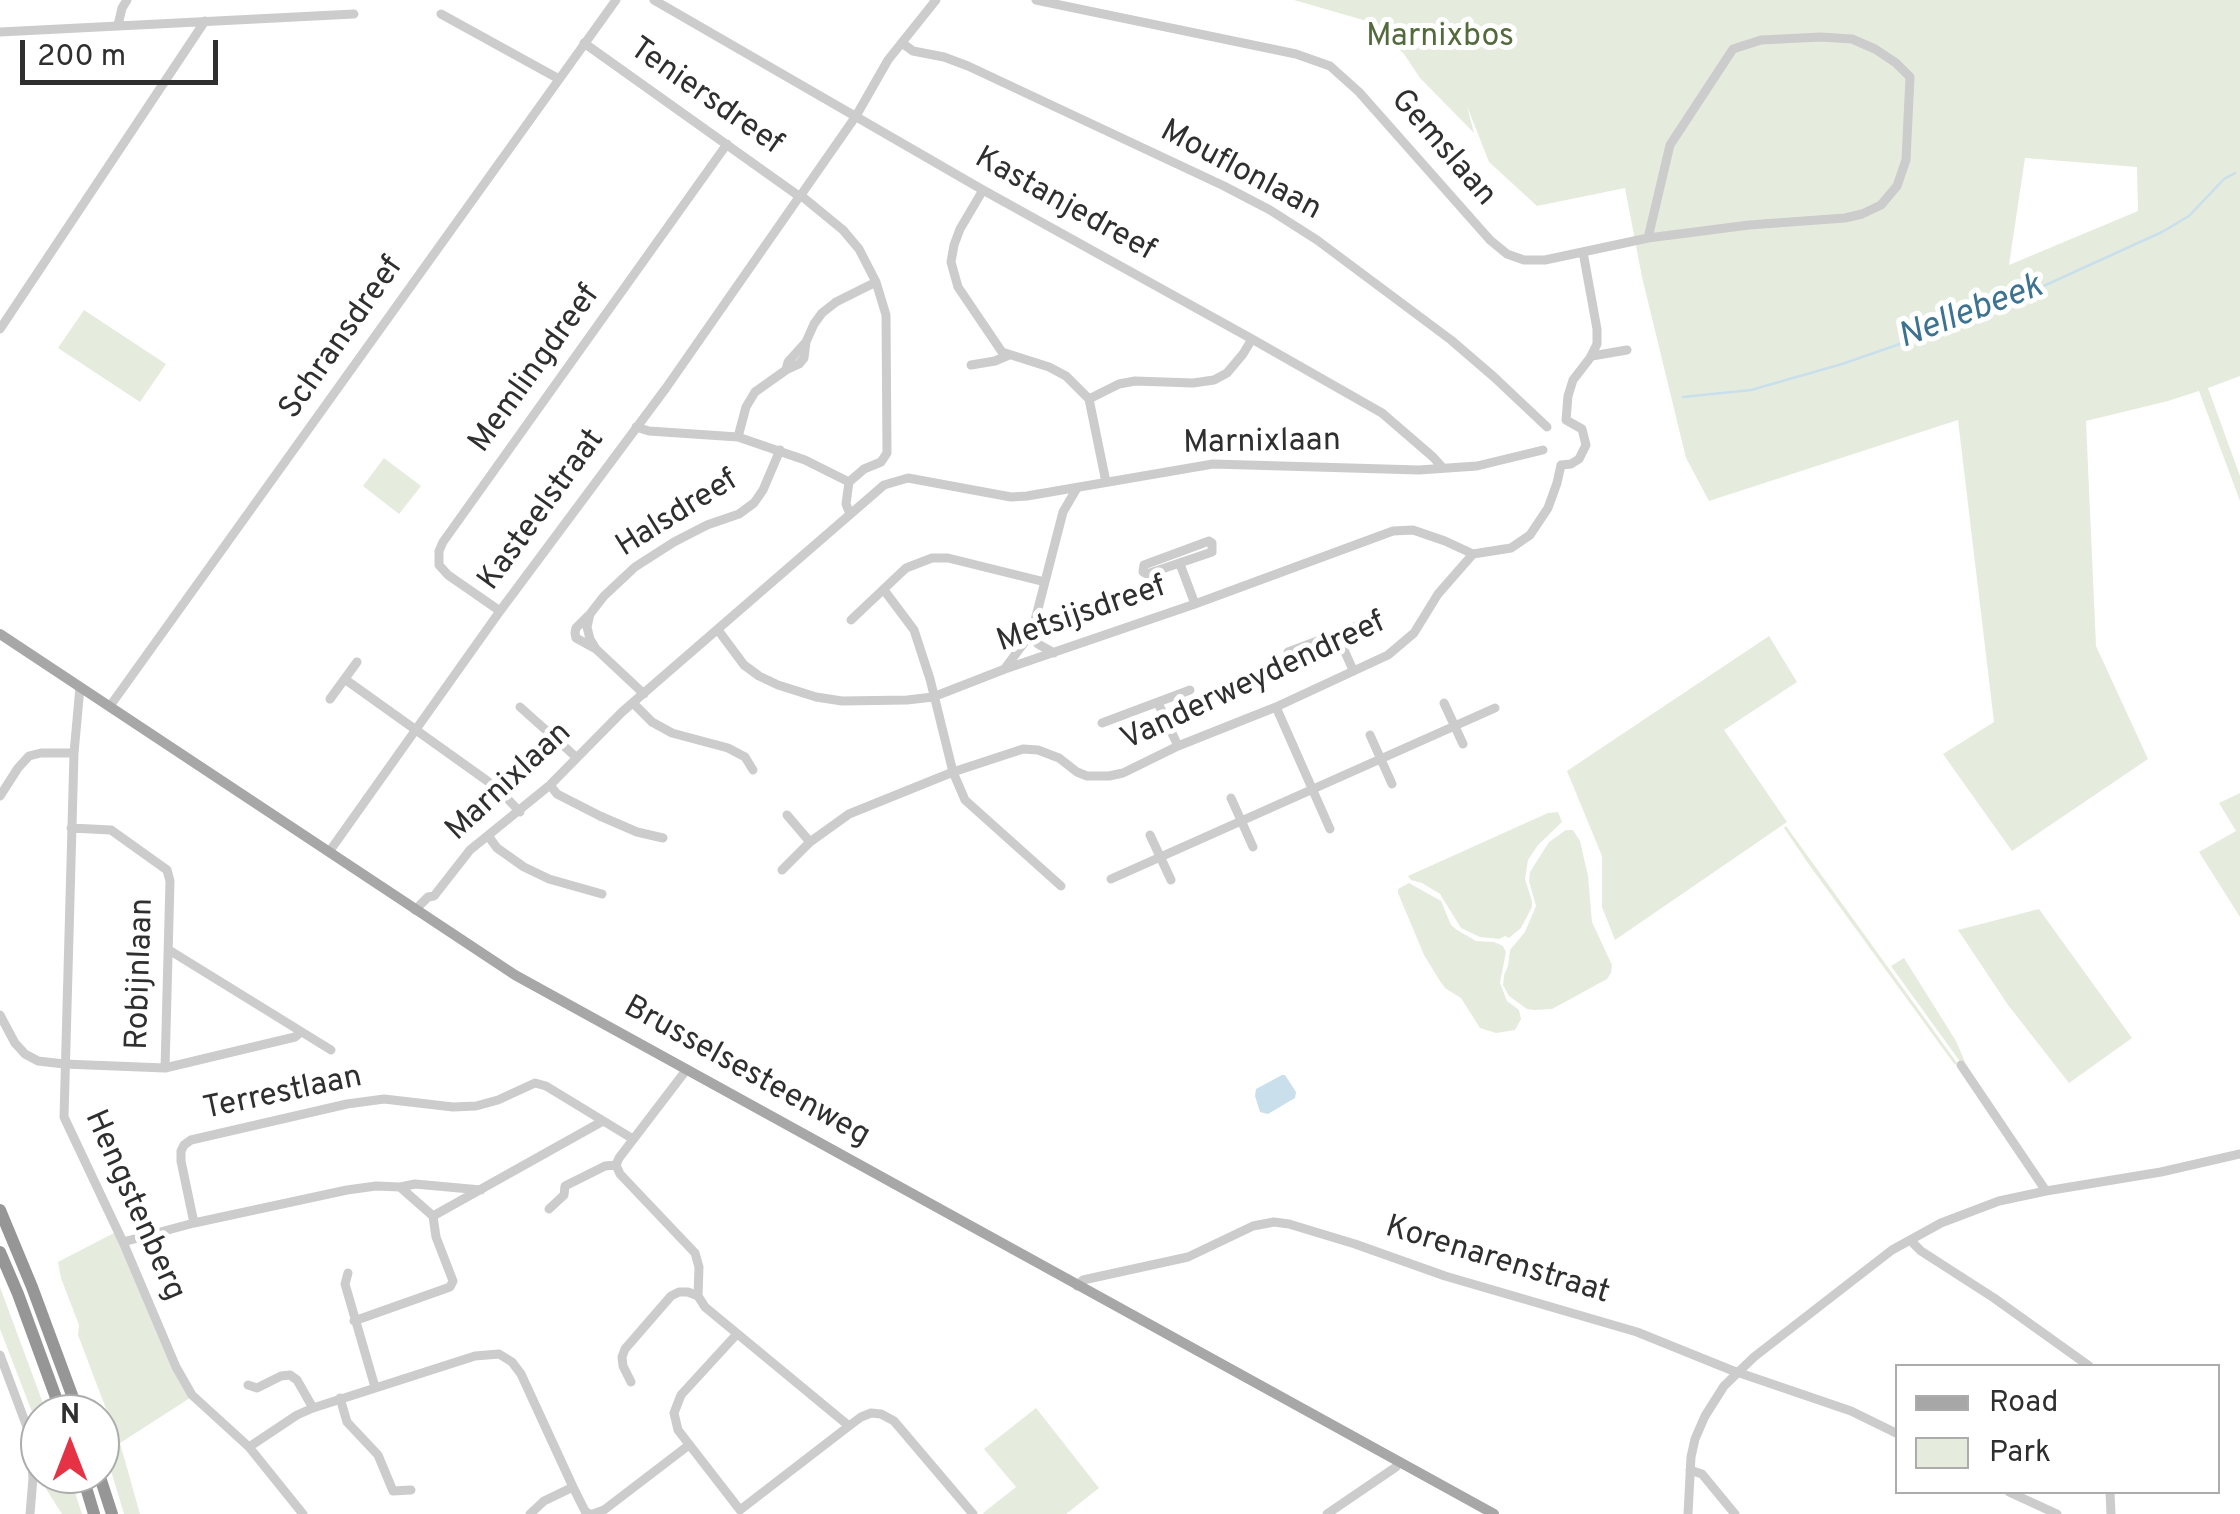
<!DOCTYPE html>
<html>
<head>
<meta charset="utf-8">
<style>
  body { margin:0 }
  #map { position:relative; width:2240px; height:1514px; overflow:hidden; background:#fff; font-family:Overpass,sans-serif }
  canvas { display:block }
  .legend { position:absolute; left:1895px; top:1364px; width:325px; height:130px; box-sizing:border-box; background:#fff; border:2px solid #acacac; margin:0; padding:12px 18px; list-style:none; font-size:30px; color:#2f2f2f }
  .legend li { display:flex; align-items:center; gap:20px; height:50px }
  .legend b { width:50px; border:2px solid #acacac }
  .north { position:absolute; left:20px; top:1394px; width:100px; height:100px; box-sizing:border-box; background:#fff; border:2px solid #acacac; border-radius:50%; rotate:0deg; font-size:28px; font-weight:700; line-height:40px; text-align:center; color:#2f2f2f }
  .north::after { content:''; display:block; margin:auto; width:35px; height:45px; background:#e53244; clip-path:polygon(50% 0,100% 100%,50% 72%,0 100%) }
  .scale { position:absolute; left:20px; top:40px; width:198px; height:45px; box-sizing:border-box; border:5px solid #2f2f2f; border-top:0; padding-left:12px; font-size:30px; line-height:35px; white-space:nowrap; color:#2f2f2f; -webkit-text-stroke:8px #fff; paint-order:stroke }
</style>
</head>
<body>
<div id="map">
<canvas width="2240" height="1514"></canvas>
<ul class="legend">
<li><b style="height:12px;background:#a7a7a7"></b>Road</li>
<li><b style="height:28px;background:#e5ecdd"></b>Park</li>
</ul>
<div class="north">N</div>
<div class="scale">200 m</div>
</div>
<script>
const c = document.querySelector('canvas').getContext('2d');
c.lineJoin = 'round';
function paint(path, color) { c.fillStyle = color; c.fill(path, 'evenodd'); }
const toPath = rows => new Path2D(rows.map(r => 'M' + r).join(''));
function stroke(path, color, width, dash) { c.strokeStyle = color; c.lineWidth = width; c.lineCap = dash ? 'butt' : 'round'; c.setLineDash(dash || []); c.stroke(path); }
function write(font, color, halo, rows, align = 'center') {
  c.font = font + ' Overpass,sans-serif'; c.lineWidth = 10; c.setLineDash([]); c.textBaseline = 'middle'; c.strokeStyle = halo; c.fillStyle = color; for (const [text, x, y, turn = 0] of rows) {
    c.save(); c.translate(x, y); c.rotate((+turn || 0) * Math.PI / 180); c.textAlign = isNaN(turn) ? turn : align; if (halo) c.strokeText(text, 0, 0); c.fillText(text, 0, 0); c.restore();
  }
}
const green = toPath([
  [1294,0,2240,0,2240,376,2208,388,2240,476,2240,501,2199,391,2168,401,2086,421,2096,646,2148,759,2012,851,1943,754,1994,722,1958,420,1709,501,1686,458,1642,277,1625,188,1537,206,1489,162,1467,106,1474,133,1420,78,1404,54,1370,22],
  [2025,158,2137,167,2138,211,2009,265],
  [84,310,166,364,140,402,58,348],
  [384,458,421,486,399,514,363,486],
  [1769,636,1797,682,1724,730,1787,822,1615,940,1602,907,1602,856,1567,771],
  [2240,793,2240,917,2199,852,2236,831,2219,803],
  [1558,812,1562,822,1538,845,1528,860,1525,879,1532,901,1532,907,1521,928,1509,938,1505,936,1499,939,1480,937,1461,928,1440,894,1422,883,1411,880,1408,876,1548,813],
  [1786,826,1957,1063,1955,1065,1810,866,1784,828],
  [1566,830,1573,830,1580,841,1588,876,1592,922,1612,965,1611,973,1607,979,1552,1009,1534,1010,1527,1009,1509,996,1503,985,1504,975,1508,966,1510,950,1525,932,1536,906,1529,881,1530,872,1549,842],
  [1409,883,1441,901,1451,925,1457,930,1476,941,1494,942,1503,946,1506,952,1500,983,1507,1001,1519,1010,1521,1019,1515,1030,1496,1033,1480,1028,1461,998,1445,988,1440,981,1424,955,1398,893,1398,889],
  [2039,909,2132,1038,2069,1083,2008,1005,1958,930],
  [1904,958,1956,1041,1965,1062,1961,1063,1891,966],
  [116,1232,190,1398,120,1443,140,1514,124,1514,105,1451,119,1443,78,1335,79,1325,61,1278,58,1262],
  [0,1287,47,1414,40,1414,40,1440,32,1412,0,1329],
  [1036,1408,1099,1488,1066,1514,984,1514,983,1513,1016,1487,984,1449],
  [43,1474,69,1474,82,1514,62,1514,46,1489]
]);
const water = toPath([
  [1282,1075,1285,1075,1296,1092,1295,1098,1268,1114,1260,1112,1255,1096,1256,1089]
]);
const stream = toPath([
  [1683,397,1751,390,1842,364,1969,320,2162,232,2189,216,2224,179,2235,173]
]);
const minor = toPath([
  [654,0,983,190,1252,339,1382,413,1433,457,1442,467],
  [1036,0,1296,54,1330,66,1359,92,1490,240,1507,254,1524,260,1545,260,1648,238,1749,225,1845,218,1862,214,1881,205,1897,186,1906,160,1910,77,1896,63,1875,49,1852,39,1821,37,1761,40,1733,49,1670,145,1648,238],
  [441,14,559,79],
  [118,25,122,8,127,0],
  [0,32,354,14],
  [584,43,796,194],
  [902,43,913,51,944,57,968,66,1224,186,1270,210,1317,240,1451,340,1494,377,1547,427],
  [983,190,960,229,954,245,951,262,958,287,1002,352,1049,367,1066,376,1089,399,1106,482],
  [803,192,856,116,888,60,936,0],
  [804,198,843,230,859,249,876,282,886,315,887,453,881,462,864,469,849,482,846,504,850,514],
  [0,329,205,21],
  [1592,356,1627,350],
  [971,365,995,361,1009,355],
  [786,370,788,362,806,342],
  [1089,399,1119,384,1135,381,1193,383,1214,380,1227,373,1243,354,1252,339],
  [1566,420,1568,396,1573,380,1590,358,1597,344,1597,329,1583,252],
  [636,427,649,431,738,437,805,460,849,482],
  [738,437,746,407,755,392,786,370,799,364,804,358,806,342,814,324,822,313,836,302,876,282],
  [1561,465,1571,464,1579,459,1586,445,1582,429,1566,420],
  [1209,541,1212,543,1212,552,1147,574,1143,572,1144,565,1209,541],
  [1180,564,1195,604],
  [884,590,914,630,930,679,953,772,1023,749,1038,750,1059,758,1077,772,1087,776,1109,776,1123,773,1178,746,1276,707,1388,655,1414,633,1438,594,1473,554,1511,548,1530,535,1548,508,1557,483,1561,465],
  [500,611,448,575,439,565,439,551,443,542,727,144],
  [588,616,576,628,575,633,576,638,596,649],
  [851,620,906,568,932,558,948,558,1045,582],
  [718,630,744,665,759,676,778,685,816,697,842,701,907,700,933,697,1005,669,1195,604,1393,531,1413,530,1445,541,1473,554],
  [1032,632,1038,644,1054,653],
  [1337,634,1353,670],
  [1288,652,1360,625],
  [1006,667,1032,632,1063,512,1077,488],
  [346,680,486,780,502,793,520,812],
  [80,687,74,753,64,1117,123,1242,176,1367,192,1395,249,1447,303,1514],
  [644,694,596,649,590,639,587,627,590,614,604,596,635,567,674,542,707,525,739,514,754,503,763,490,780,450],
  [330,699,357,662],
  [633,703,652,722,672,733,728,748,745,757,753,770],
  [1158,703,1178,746],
  [1444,703,1463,744],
  [110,706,616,0],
  [520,707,576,757],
  [1276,707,1330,829],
  [1102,723,1190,690],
  [1370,735,1392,784],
  [550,785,557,794,600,816,637,832,663,838],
  [0,796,18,768,29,756,41,753,74,753],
  [1231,798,1253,847],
  [787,815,810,842],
  [71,828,111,830,167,870,170,881,165,1068],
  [1150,835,1171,880],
  [489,837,497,848,524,867,549,879,602,894],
  [329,852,500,611,666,388,797,200],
  [782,870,810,842,849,814,953,772,965,800,1061,886],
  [1111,879,1495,708],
  [415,910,428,897,434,896,470,850,550,785,622,712,884,485,908,478,1011,497,1027,496,1213,464,1419,470,1477,466,1543,450],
  [169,950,331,1050],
  [0,1015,15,1043,25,1054,38,1061,64,1064,165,1068,295,1037,301,1032],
  [1961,1065,2046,1191],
  [616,1165,620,1174,695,1253,699,1267,698,1296,705,1307,849,1426,861,1417,871,1413,881,1414,894,1421,973,1514],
  [616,1165,619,1158,687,1069],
  [400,1187,415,1184,481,1190],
  [549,1209,564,1195,565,1186,605,1166,616,1165],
  [194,1223,181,1161,181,1151,184,1145,191,1140,347,1104,384,1099,453,1107,476,1106,498,1100,535,1083,546,1086,633,1139],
  [1910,1240,1921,1251,1994,1298,2089,1366],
  [123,1242,194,1223,347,1190,376,1186,400,1187,433,1216,603,1121],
  [348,1273,345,1284,375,1387],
  [1077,1286,1083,1280,1188,1257,1253,1226,1274,1222,1289,1224,1355,1244,1445,1276,1637,1332,1731,1370,1851,1411,1898,1434],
  [354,1321,450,1287,453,1281,436,1237,433,1216],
  [736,1335,681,1395,674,1413,678,1430,740,1510,849,1426],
  [0,1355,30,1435,33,1478,30,1514],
  [631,1382,623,1366,622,1357,625,1349,671,1296,679,1292,688,1292,698,1296],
  [248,1385,257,1388,281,1376,290,1375,297,1380,313,1408],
  [340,1398,347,1422,378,1455,393,1491,411,1490],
  [249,1447,297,1415,313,1408,475,1356,499,1354,512,1362,521,1374,573,1487,585,1511,590,1514],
  [1690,1470,1702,1474,1735,1514],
  [2009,1492,2057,1514],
  [2110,1492,2111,1514],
  [530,1514,544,1501,573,1487],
  [593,1514,604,1510,689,1445],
  [1327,1514,1396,1467,1399,1462],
  [1688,1514,1691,1457,1695,1439,1705,1416,1724,1386,1754,1357,1892,1250,1941,1223,1999,1201,2046,1191,2161,1172,2240,1154]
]);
const major = toPath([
  [0,634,515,975,1494,1514]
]);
const highway = toPath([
  [0,1210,32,1287,79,1414],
  [0,1252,18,1294,62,1414],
  [82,1474,94,1514],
  [99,1474,112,1514]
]);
const parkNames = [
  ["Marnixbos",1440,39]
];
const streetNames = [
  ["Teniersdreef",705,98,35],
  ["Gemslaan",1442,149,49],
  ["Mouflonlaan",1240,172,28],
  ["Kastanjedreef",1064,206,29],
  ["Schransdreef",343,339,-55],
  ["Memlingdreef",536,370,-54],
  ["Marnixlaan",1262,444,-1],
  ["Kasteelstraat",543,511,-54],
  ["Halsdreef",678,515,-32],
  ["Metsijsdreef",1082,616,-19],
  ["Vanderweydendreef",1254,683,-25],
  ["Marnixlaan",510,783,-43],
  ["Robijnlaan",142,974,-88],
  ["Brusselsesteenweg",746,1073,29],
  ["Terrestlaan",283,1095,-12],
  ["Hengstenberg",133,1206,66],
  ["Korenarenstraat",1497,1262,17]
];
const waterNames = [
  ["Nellebeek",1971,314,-21]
];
paint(green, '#e5ecdd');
paint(water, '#c9dfec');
stroke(stream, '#c9dfec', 2.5);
stroke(minor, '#ccc', 9);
stroke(major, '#a7a7a7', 10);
stroke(highway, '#969696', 12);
write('32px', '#536b3c', '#fff', parkNames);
write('32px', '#2f2f2f', '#fff', streetNames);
write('italic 35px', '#3d7291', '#fff', waterNames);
</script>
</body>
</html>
